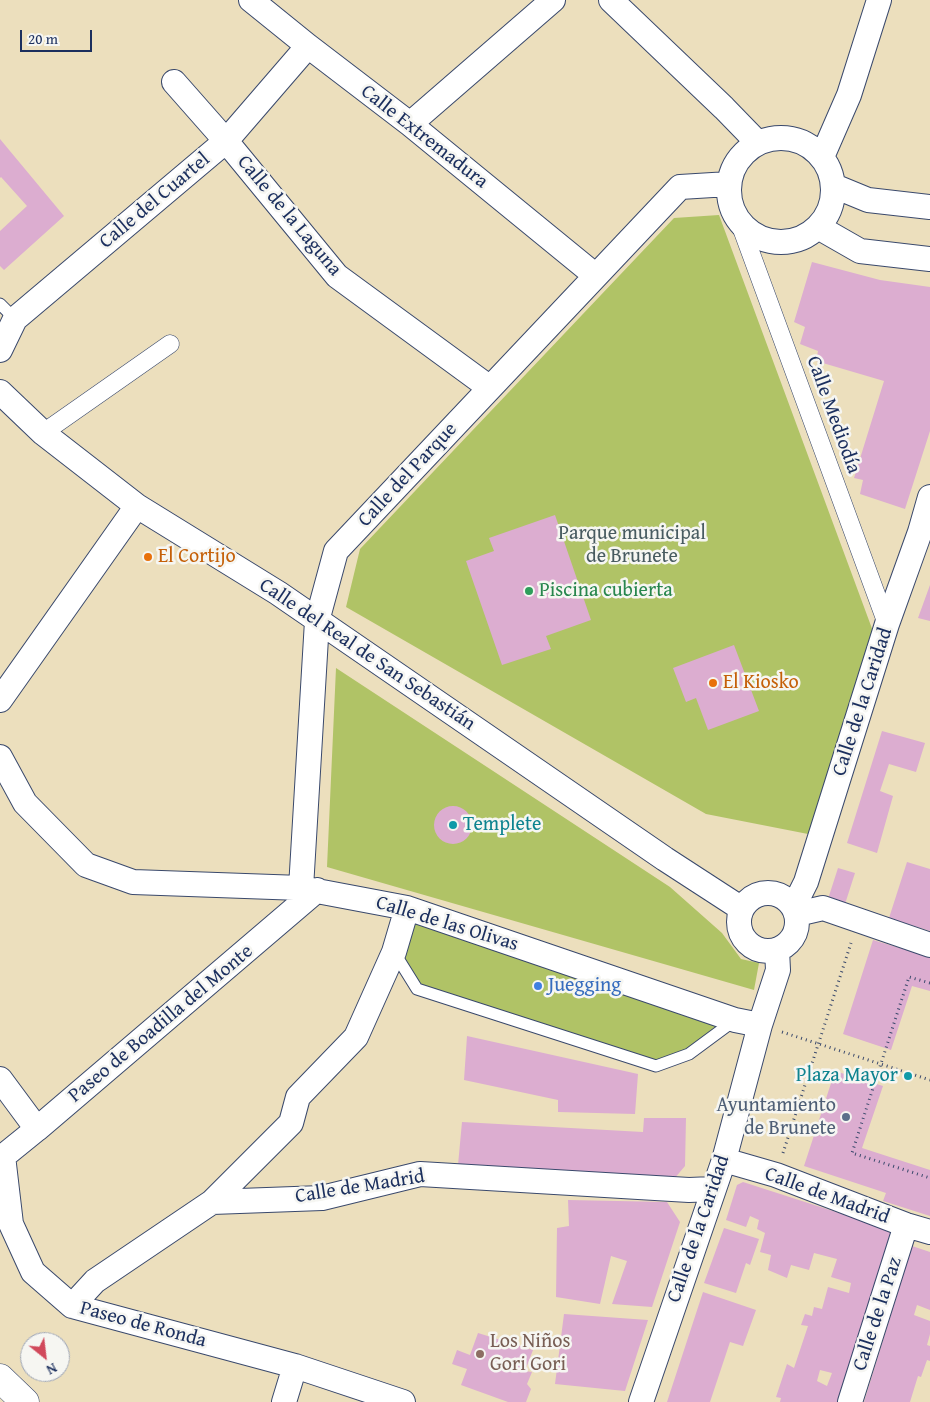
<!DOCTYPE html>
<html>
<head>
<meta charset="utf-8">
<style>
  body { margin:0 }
  #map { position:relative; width:930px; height:1402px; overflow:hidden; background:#ecdfbd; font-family:"Gentium Book Plus",serif }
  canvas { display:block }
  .north { position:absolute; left:20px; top:1332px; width:50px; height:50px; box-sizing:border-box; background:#f6f6f2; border:1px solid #9ea6b7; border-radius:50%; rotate:151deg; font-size:14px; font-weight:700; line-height:20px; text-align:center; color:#1b2f5e }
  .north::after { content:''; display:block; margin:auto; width:18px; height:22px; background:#d1495b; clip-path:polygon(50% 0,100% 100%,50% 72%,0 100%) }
  .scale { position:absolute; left:20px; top:30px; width:72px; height:22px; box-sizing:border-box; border:2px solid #1b2f5e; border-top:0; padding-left:6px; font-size:15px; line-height:18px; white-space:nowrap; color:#1b2f5e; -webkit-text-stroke:4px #f6f6f2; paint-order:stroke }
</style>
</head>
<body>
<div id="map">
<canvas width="930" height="1402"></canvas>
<div class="north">N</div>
<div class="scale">20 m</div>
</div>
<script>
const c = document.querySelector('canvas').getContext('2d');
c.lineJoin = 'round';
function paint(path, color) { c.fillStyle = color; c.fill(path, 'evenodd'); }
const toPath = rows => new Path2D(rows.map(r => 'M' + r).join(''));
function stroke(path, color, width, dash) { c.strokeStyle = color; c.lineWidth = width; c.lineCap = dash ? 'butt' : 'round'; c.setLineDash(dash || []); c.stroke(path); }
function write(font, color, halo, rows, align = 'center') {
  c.font = font + ' "Gentium Book Plus",serif'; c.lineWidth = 5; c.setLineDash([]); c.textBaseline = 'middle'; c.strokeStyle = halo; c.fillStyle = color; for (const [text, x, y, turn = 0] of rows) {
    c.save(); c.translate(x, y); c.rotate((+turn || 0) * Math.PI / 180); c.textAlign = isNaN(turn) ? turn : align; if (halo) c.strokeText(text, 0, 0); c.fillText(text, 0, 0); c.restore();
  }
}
const green = toPath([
  [719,215,874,634,808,834,706,814,346,607,360,549,674,218],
  [336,668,670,887,722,933,741,959,759,963,754,990,327,867],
  [407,908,735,1020,689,1054,656,1066,417,989,394,952]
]);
const building = toPath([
  [0,139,64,216,4,270,0,266,0,231,27,206,1,177,0,178],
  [812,262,880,280,930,287,930,431,905,509,860,494,863,480,854,478,884,381,816,361,818,351,800,344,805,327,794,322],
  [555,515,591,620,546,636,551,649,502,665,466,561,494,551,489,538],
  [930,585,930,621,918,618],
  [734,645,759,711,708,730,696,698,686,702,673,668],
  [882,731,925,743,916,772,889,764,880,791,893,796,877,853,847,843],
  '434 825a19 19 0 1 1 38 0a19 19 0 1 1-38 0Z',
  [907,862,930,869,930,931,889,918],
  [838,868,855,873,845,904,828,899],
  [873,940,930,957,930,991,912,986,891,1050,843,1034],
  [467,1036,638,1074,635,1114,558,1112,558,1100,464,1080],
  [835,1071,883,1086,862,1148,930,1170,930,1216,883,1201,886,1193,804,1166],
  [644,1118,686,1118,685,1166,674,1179,458,1165,462,1122,643,1132],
  [743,1182,895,1231,873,1290,837,1402,780,1402,781,1398,776,1397,787,1364,794,1368,808,1326,801,1325,805,1314,812,1316,814,1307,822,1309,828,1287,849,1293,851,1283,831,1277,837,1259,814,1253,809,1270,791,1265,787,1278,768,1270,771,1255,760,1252,765,1233,757,1229,759,1220,750,1216,746,1227,726,1220,737,1185],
  [820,1370,832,1373,827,1386,817,1381],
  [568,1200,667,1202,680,1222,652,1307,612,1304,627,1261,611,1256,600,1304,556,1297,557,1228,569,1226],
  [724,1228,759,1239,750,1265,746,1263,736,1293,704,1283],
  [912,1246,930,1252,930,1310,917,1305,914,1315,930,1321,930,1334,927,1345,930,1346,930,1361,927,1360,921,1377,918,1376,910,1402,864,1402],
  [703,1292,756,1310,743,1346,730,1342,710,1402,667,1402],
  [564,1314,648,1320,625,1391,555,1384],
  [478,1333,533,1350,525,1371,532,1372,527,1384,531,1389,526,1402,508,1402,461,1385,467,1369,452,1364,457,1350,470,1355]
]);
const path = toPath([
  [930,983,909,977,852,1153,930,1178],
  [782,1032,930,1080],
  [783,1153,851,943]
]);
const service = toPath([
  [0,304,15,319],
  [394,952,417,989,656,1066,689,1054,735,1020]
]);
const pedestrian = toPath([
  [739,221,887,624],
  [43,433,170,344]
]);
const minor = toPath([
  [251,0,308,46,410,124,596,276],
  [611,0,724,108,758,143],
  [174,82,226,141,337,276,490,388],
  [410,124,553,0],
  '729 190a52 52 0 1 1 104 0a52 52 0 1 1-104 0Z',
  [822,157,849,95,879,0],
  [834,186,868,200,930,207],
  [818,227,860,251,930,259],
  [0,350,15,319,226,141,308,46],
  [0,392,43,433,137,506,278,593,665,859,742,909],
  [0,700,137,506],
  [0,757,25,803,86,865,133,882,301,888,407,908,735,1020,760,1025],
  [301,888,317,621,336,551,680,187,729,184],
  '739 922a29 29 0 1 1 58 0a29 29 0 1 1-58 0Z',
  [794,906,806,882,887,624,920,532,930,497],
  [797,914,823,908,930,945],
  [0,1079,37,1129],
  [3,1156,11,1224,33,1272,72,1306,295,1366,403,1402],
  [0,1159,37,1129,317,890],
  [724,1160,776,1175,906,1225,930,1232],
  [212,1202,291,1123,298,1097,356,1037,394,952,407,908],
  [72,1306,95,1281,212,1202,322,1198,420,1174,689,1190,713,1189],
  [284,1402,295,1366],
  [641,1402,724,1160,760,1025,778,970,777,950],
  [850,1402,906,1225]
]);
const trunk = toPath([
  [0,1378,25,1402]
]);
const markers = [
  [148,557,5,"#e8710a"],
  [529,591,5,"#2e9e5b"],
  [713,683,5,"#e8710a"],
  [453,825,5,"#0f9aa8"],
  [538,986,5,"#3f7fe0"],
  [908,1076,5,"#0f9aa8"],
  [846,1117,5,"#5c6f8a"],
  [480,1354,5,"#8d6e63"]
];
const streetNames = [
  ["Calle Extremadura",424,137,38],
  ["Calle del Cuartel",155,201,-40],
  ["Calle de la Laguna",289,216,50],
  ["Calle Mediodía",833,415,70],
  ["Calle del Parque",408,475,-47],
  ["Calle del Real de San Sebastián",367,655,34],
  ["Calle de la Caridad",863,702,-72],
  ["Calle de las Olivas",447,924,17],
  ["Paseo de Boadilla del Monte",161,1024,-40],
  ["Calle de Madrid",360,1187,-9],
  ["Calle de Madrid",827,1196,20],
  ["Calle de la Caridad",699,1229,-71],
  ["Calle de la Paz",878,1314,-72],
  ["Paseo de Ronda",143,1325,15]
];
const parkNames = [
  ["Parque municipal",632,534],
  ["de Brunete",632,557]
];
const foodNames = [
  ["El Cortijo",158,557],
  ["El Kiosko",723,683]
];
const leisureNames = [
  ["Piscina cubierta",539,591]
];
const cultureNames = [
  ["Templete",463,825],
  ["Plaza Mayor",898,1076,"right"]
];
const shopNames = [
  ["Juegging",548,986]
];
const serviceNames = [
  ["Ayuntamiento",836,1106],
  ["de Brunete",836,1129]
];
const educationNames = [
  ["Los Niños",490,1342],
  ["Gori Gori",490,1365]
];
paint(green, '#b0c366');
paint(building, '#dcadd0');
stroke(service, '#3a496c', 13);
stroke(pedestrian, '#3a496c', 19);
stroke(minor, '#3a496c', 26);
stroke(trunk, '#3a496c', 29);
stroke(path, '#3a496c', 3, [1, 4]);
stroke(service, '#fff', 11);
stroke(pedestrian, '#fff', 18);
stroke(minor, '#fff', 24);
stroke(trunk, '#fff', 28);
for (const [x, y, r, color] of markers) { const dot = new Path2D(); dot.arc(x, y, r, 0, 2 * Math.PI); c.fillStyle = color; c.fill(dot); stroke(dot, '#f6f6f2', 2); }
write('20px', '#1b2f5e', '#f6f6f2', streetNames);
write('20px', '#485b60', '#f6f6f2', parkNames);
write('20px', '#c56008', '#f6f6f2', foodNames, 'left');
write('20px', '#27864d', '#f6f6f2', leisureNames, 'left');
write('20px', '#0d838f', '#f6f6f2', cultureNames, 'left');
write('20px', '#366cbe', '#f6f6f2', shopNames, 'left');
write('20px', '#4e5e75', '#f6f6f2', serviceNames, 'right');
write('20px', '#785e54', '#f6f6f2', educationNames, 'left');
</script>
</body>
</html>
